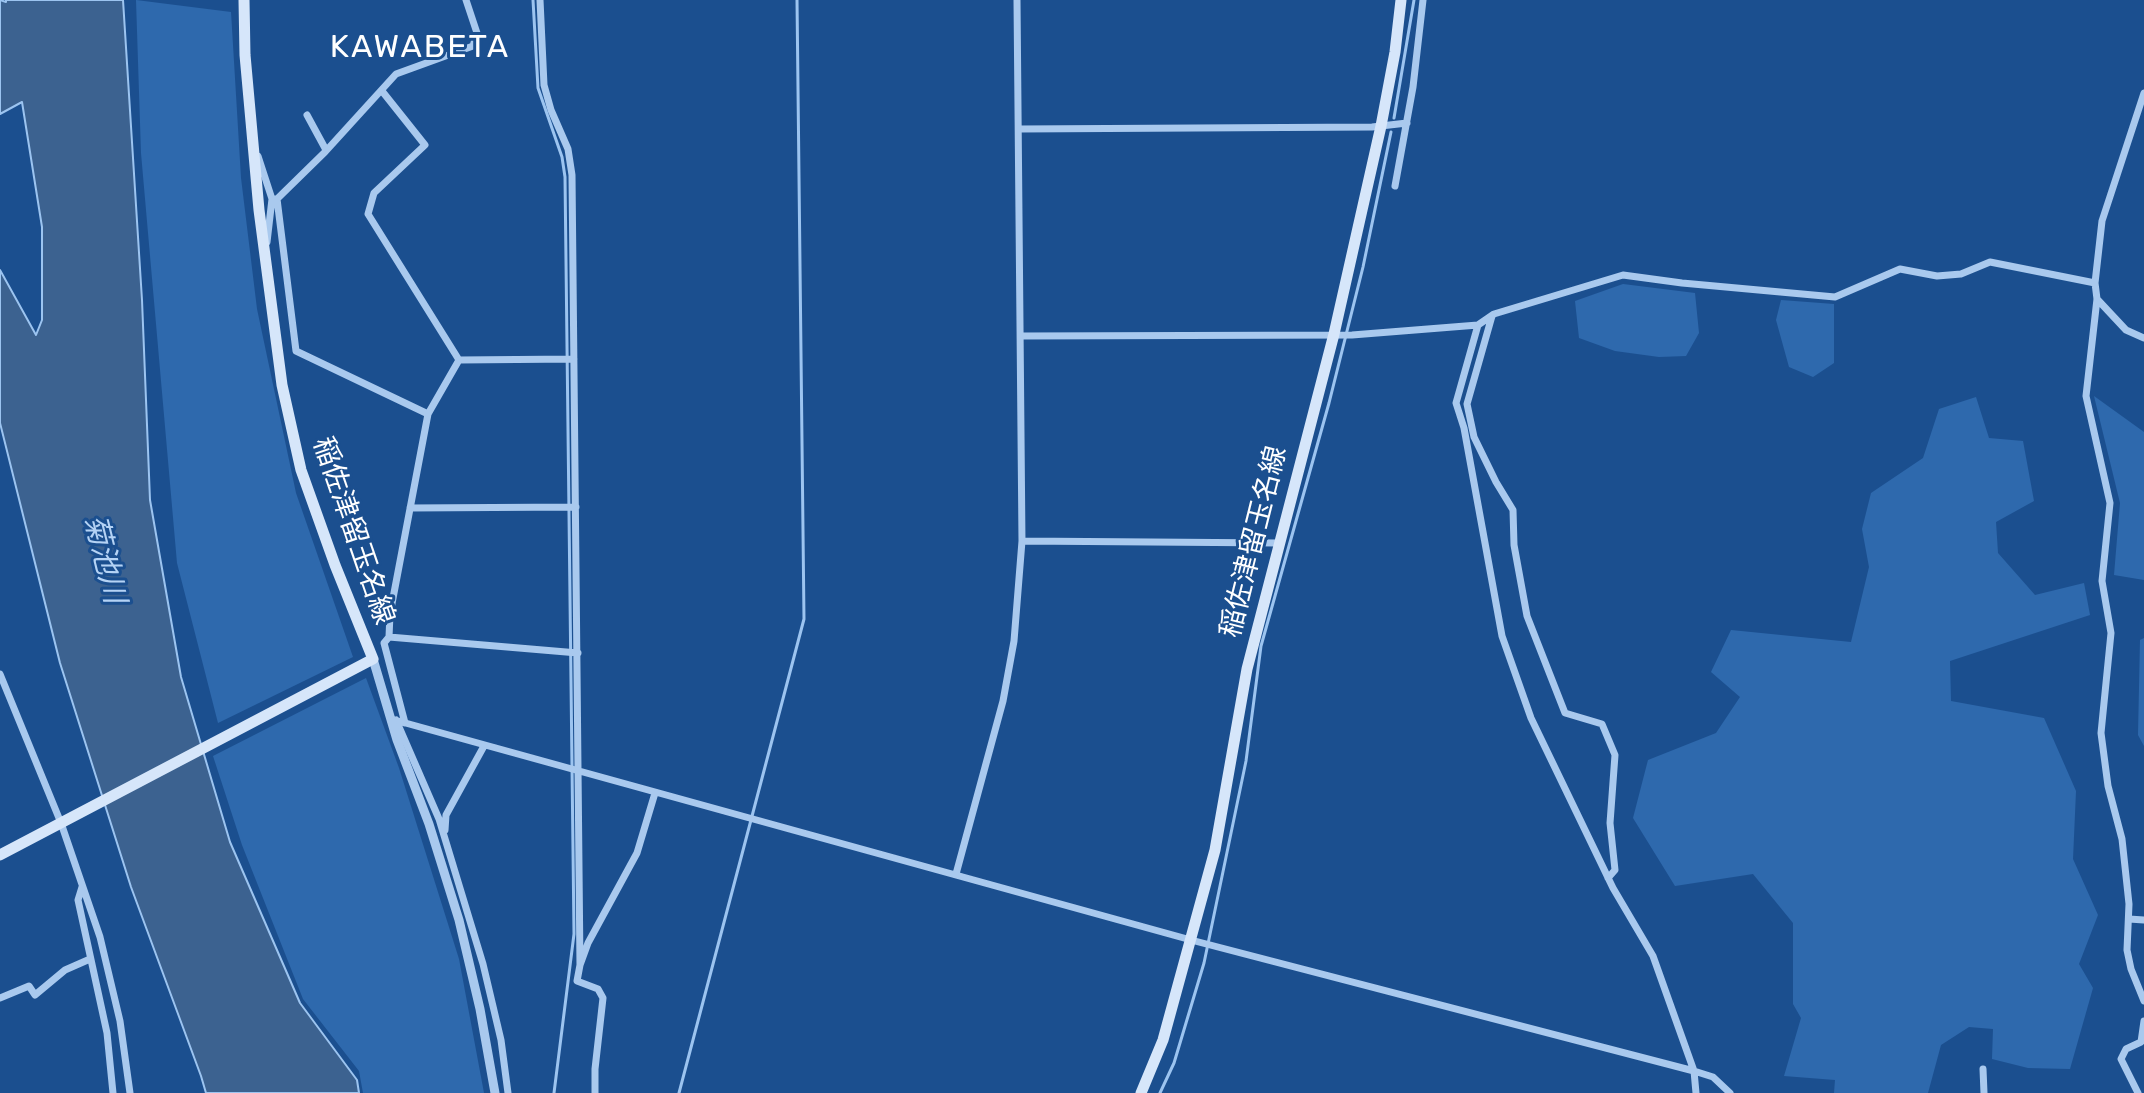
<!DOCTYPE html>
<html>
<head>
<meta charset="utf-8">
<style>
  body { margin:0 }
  canvas { display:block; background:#1b4f8f }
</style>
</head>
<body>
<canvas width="2144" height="1093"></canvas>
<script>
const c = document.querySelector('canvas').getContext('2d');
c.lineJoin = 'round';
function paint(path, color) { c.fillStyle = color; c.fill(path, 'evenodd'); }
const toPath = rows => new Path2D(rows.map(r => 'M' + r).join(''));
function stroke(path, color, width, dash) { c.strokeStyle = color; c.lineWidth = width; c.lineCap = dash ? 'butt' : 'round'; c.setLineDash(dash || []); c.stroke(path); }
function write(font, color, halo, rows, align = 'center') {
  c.font = font + ' Rubik,"Noto Sans JP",sans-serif'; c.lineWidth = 6; c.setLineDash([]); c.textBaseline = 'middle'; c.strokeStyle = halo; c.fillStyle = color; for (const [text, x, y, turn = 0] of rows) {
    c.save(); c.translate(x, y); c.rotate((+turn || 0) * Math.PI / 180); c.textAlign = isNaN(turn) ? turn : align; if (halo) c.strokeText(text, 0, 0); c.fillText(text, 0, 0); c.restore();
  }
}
const green = toPath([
  [136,0,231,12,241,178,257,309,296,493,353,657,218,723,177,563,141,153],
  [1623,284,1695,293,1699,333,1686,356,1659,357,1615,351,1579,338,1575,301],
  [1781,300,1834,304,1834,363,1813,377,1789,367,1776,320],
  [2094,396,2144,432,2144,580,2114,575,2120,503],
  [1976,397,1989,438,2023,441,2034,501,1996,522,1998,553,2035,595,2084,583,2090,615,1950,661,1951,701,2044,718,2076,791,2073,859,2098,915,2079,964,2093,988,2070,1069,2028,1068,1992,1059,1993,1029,1969,1027,1941,1045,1928,1093,1834,1093,1835,1080,1784,1076,1801,1018,1793,1004,1793,923,1753,874,1675,886,1633,818,1648,760,1716,733,1740,697,1711,672,1731,630,1851,642,1869,567,1862,529,1871,493,1923,458,1939,409],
  [2144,638,2144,746,2138,735,2140,640],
  [366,678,399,768,459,959,484,1093,363,1093,359,1071,303,999,242,845,213,756]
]);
const water = toPath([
  [0,0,6,2,6,0,123,0,142,300,150,500,181,677,230,842,300,1003,357,1080,359,1093,206,1093,201,1076,131,887,60,663,0,423,0,270,36,335,42,320,42,227,22,102,0,114,0,0]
]);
const stream = toPath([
  [533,0,538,88,562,157,565,177,574,934,554,1093],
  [1394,118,1414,0],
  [679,1093,804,619,797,0],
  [1160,1093,1174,1063,1204,963,1246,761,1261,646,1329,403,1363,267,1391,132]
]);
const minor = toPath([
  [540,0,544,85,551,110,568,149,572,175,580,965],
  [382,91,425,145,374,193,368,214,459,360],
  [2144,93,2102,221,2095,283,2097,299,2086,396,2110,503,2102,581,2111,633,2101,733,2108,786,2122,839,2129,904,2127,950,2131,969,2144,1001],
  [307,115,326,150],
  [1019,129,1372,127,1407,123],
  [258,156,272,199],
  [1395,186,1413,87,1423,0],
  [277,199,296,351,428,414],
  [267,242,272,199,277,199,325,152,396,74,473,46,477,33,466,0],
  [2097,299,2126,330,2144,338],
  [1492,316,1467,404,1474,437,1496,482,1513,510,1514,545,1527,616,1565,713,1602,724,1615,755,1610,823,1615,870,1608,878],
  [1478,325,1456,403,1464,428,1502,636,1531,718,1613,888,1653,956,1694,1071,1696,1093],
  [1021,336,1352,335,1478,325,1494,314,1623,275,1682,283,1835,297,1900,269,1937,276,1961,274,1990,262,2095,283],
  [459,360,574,359],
  [410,508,576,507],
  [1022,541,1279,543],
  [389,637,578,653],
  [0,674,61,823,100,937,120,1021,130,1093],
  [391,719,1191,940,1694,1071,1713,1077,1730,1093],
  [396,720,439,819,483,964,501,1040,508,1093],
  [405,723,384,643,389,637,390,614,428,414,459,360],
  [445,830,446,815,484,746],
  [956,874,1003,701,1014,641,1022,541,1017,0],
  [82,887,78,900,107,1033,113,1093],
  [2129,919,2144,920],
  [0,998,29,986,35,995,65,970,90,959],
  [1983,1069,1984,1093],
  [595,1093,595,1069,603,998,598,989,577,981,580,965,588,943,637,853,655,793],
  [2138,1093,2121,1059,2126,1049,2141,1042,2144,1021]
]);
const tertiary = toPath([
  [373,659,397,740,429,824,459,920,480,1009,495,1093]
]);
const secondary = toPath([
  [0,855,373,659,335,565,301,470,282,385,259,210,245,55,244,0],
  [1141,1093,1163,1040,1215,850,1247,669,1334,334,1381,126,1395,52,1401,0]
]);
const streetNames = [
  ["稲佐津留玉名線",353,531,71],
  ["稲佐津留玉名線",1254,542,-76]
];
const waterNames = [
  ["菊池川",104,559,76]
];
const quarterNames = [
  ["KAWABETA",420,48]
];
paint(green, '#2e69ad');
paint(water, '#3c6290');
stroke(water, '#9cc4f0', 2);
stroke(stream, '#9cc4f0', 3);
stroke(minor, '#a9c9ee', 7);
stroke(tertiary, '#a9c9ee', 9);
stroke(secondary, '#d6e6fa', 11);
write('28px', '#fff', '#1b4f8f', streetNames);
write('italic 30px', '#b5d3f5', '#1b4f8f', waterNames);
c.letterSpacing = '2px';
write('32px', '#fff', '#1b4f8f', quarterNames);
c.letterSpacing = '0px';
</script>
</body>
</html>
